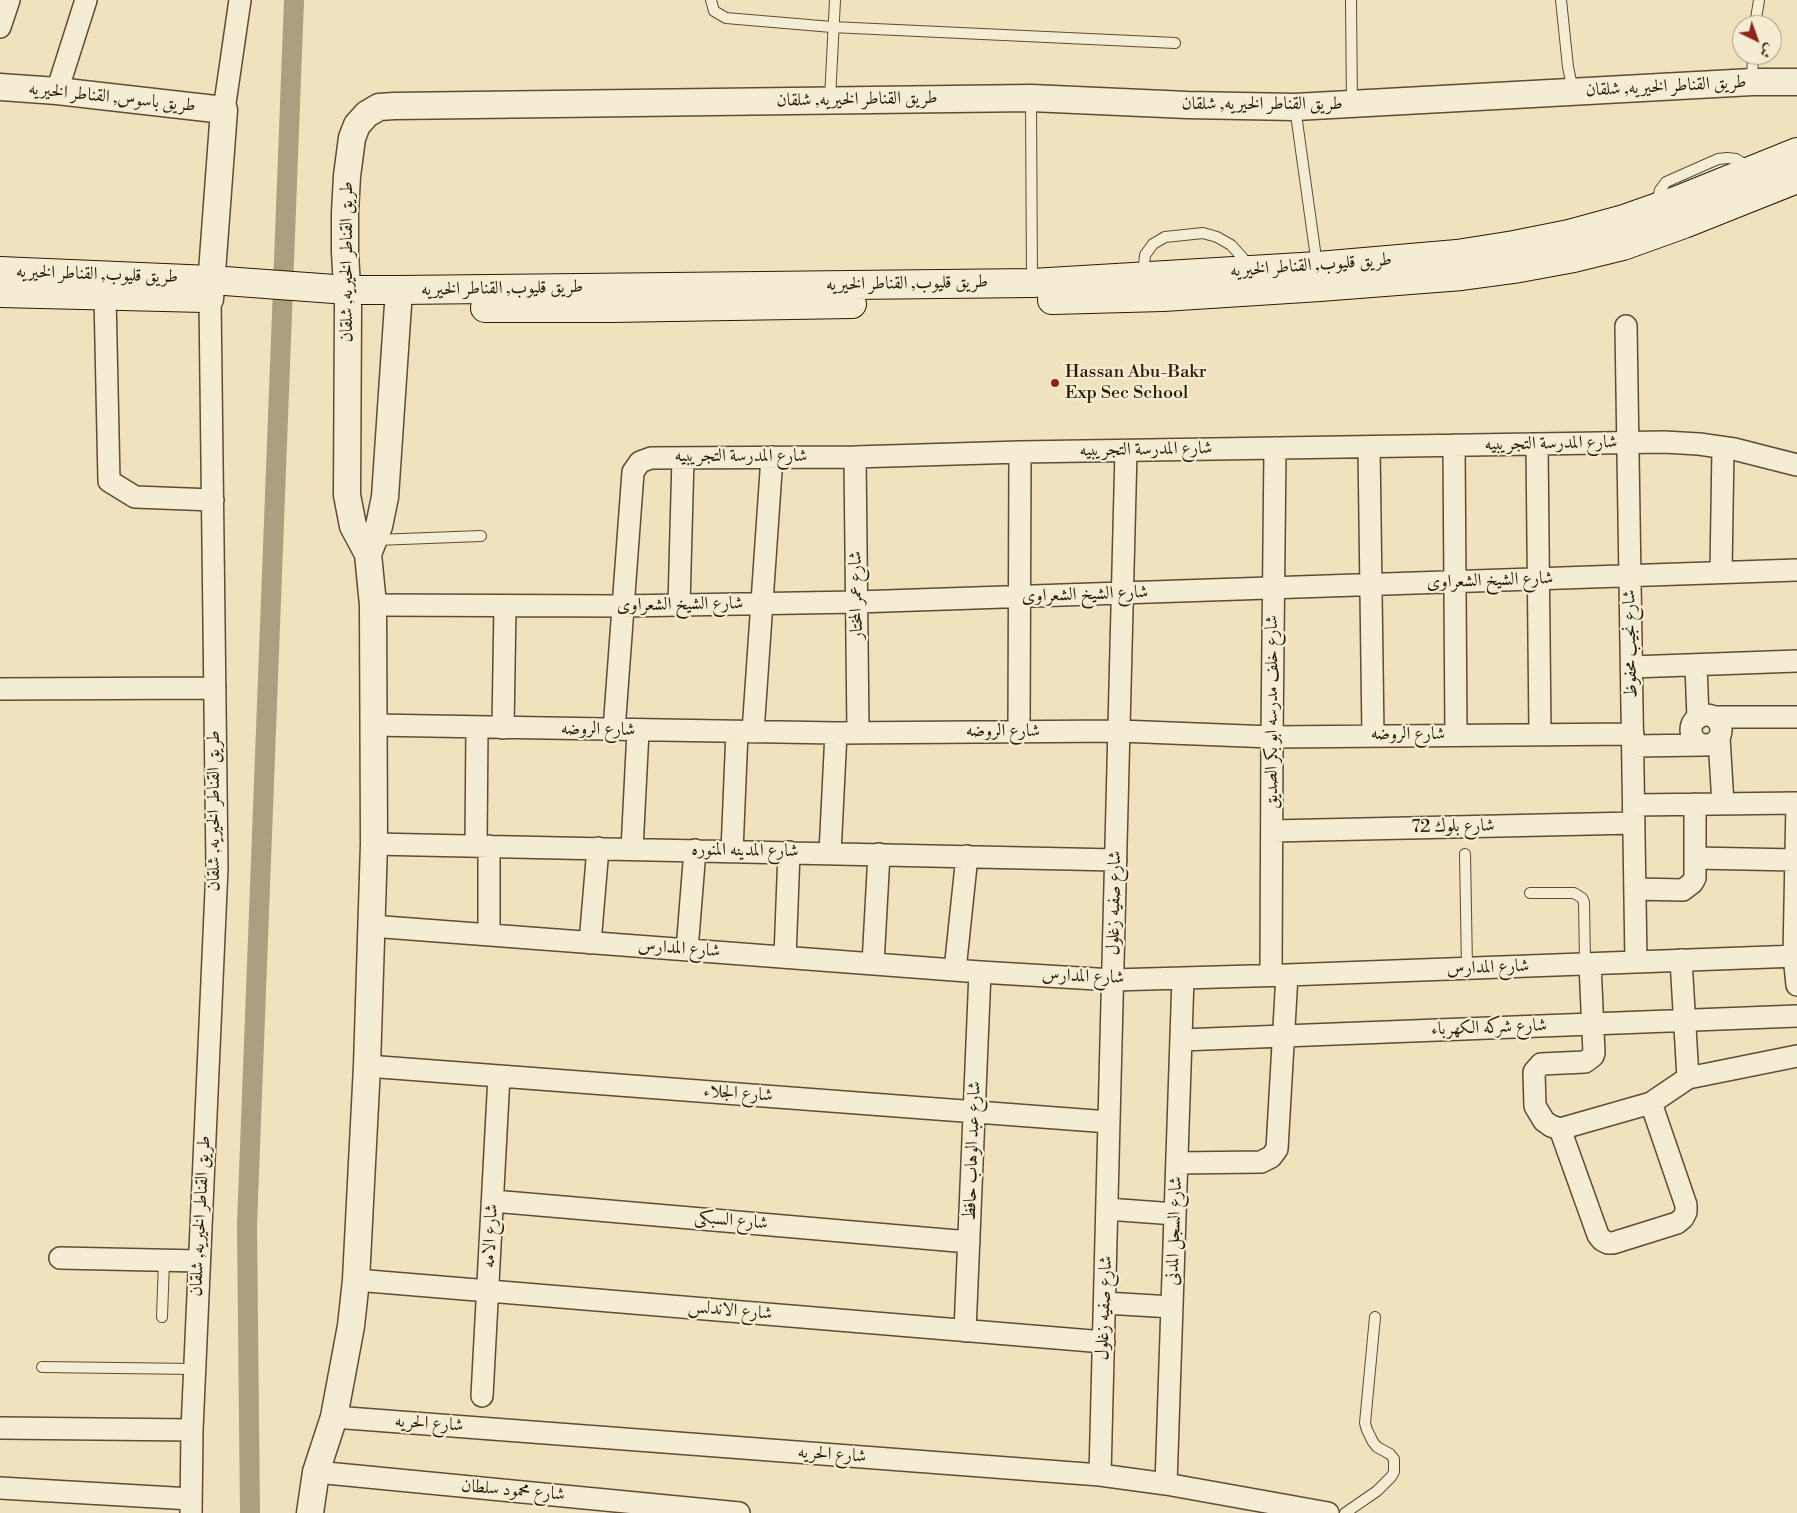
<!DOCTYPE html>
<html>
<head>
<meta charset="utf-8">
<style>
  body { margin:0 }
  #map { position:relative; width:1797px; height:1513px; overflow:hidden; background:#f0e2bd; font-family:"Libre Bodoni",Amiri,serif }
  canvas { display:block }
  .north { position:absolute; left:1732px; top:15px; width:50px; height:50px; box-sizing:border-box; background:#f5ecd4; border:1px solid #a49881; border-radius:50%; rotate:138deg; font-size:14px; font-weight:700; line-height:20px; text-align:center; color:#2a1b05 }
  .north::after { content:''; display:block; margin:auto; width:18px; height:22px; background:#8f2418; clip-path:polygon(50% 0,100% 100%,50% 72%,0 100%) }
</style>
</head>
<body>
<div id="map">
<canvas width="1797" height="1513"></canvas>
<div class="north">ش</div>
</div>
<script>
const c = document.querySelector('canvas').getContext('2d');
c.lineJoin = 'round';
const toPath = rows => new Path2D(rows.map(r => 'M' + r).join(''));
function stroke(path, color, width, dash) { c.strokeStyle = color; c.lineWidth = width; c.lineCap = dash ? 'butt' : 'round'; c.setLineDash(dash || []); c.stroke(path); }
function write(font, color, halo, rows, align = 'center') {
  c.font = font + ' "Libre Bodoni",Amiri,serif'; c.lineWidth = 4.5; c.setLineDash([]); c.textBaseline = 'middle'; c.strokeStyle = halo; c.fillStyle = color; for (const [text, x, y, turn = 0] of rows) {
    c.save(); c.translate(x, y); c.rotate((+turn || 0) * Math.PI / 180); c.textAlign = isNaN(turn) ? turn : align; if (halo) c.strokeText(text, 0, 0); c.fillText(text, 0, 0); c.restore();
  }
}
const canal = toPath([
  [250,1513,247,1225,294,0]
]);
const service = toPath([
  [711,0,714,11,726,18,832,27,1175,43],
  [1351,0,1352,104],
  [1561,0,1568,67,1573,91],
  [1755,25,1759,0],
  [1752,81,1753,55],
  [830,99,835,0],
  [1031,99,1032,282],
  [1295,107,1317,265],
  [1658,205,1658,198,1660,190,1666,182,1718,159,1727,158,1736,159,1744,164,1748,168],
  [1143,276,1145,255,1153,244,1165,237,1203,233,1217,237,1231,245,1242,257,1250,268],
  [376,540,481,536],
  [1465,854,1467,968],
  [1530,893,1574,893,1582,898,1584,902,1585,964],
  [162,1317,164,1261],
  [42,1367,194,1369],
  [1345,1513,1377,1491,1391,1477,1394,1472,1394,1459,1390,1454,1377,1447,1373,1442,1367,1430,1365,1423,1375,1317]
]);
const minor = toPath([
  [0,27,9,0],
  [57,91,86,0],
  [224,110,240,0],
  [105,296,109,481,135,497,213,500],
  [1626,326,1636,962],
  [1537,444,1540,734],
  [1454,445,1456,735],
  [1369,447,1373,736],
  [855,457,858,733],
  [1721,572,1723,448],
  [373,605,622,606,857,602,1797,570],
  [679,605,683,458],
  [1696,665,1698,718],
  [1632,667,1797,661],
  [0,689,215,688],
  '1691 730a15 15 0 1 1 30 0a15 15 0 1 1-30 0Z',
  [1714,717,1797,717],
  [373,725,836,733,1120,731,1272,737,1633,734],
  [503,728,505,606],
  [614,730,633,472,640,462,651,458,855,457,1020,452,1664,442,1699,444,1734,449,1797,465],
  [753,732,772,457],
  [1019,732,1020,452],
  [1719,738,1723,804],
  [1633,746,1703,745],
  [1797,803,1794,956,1797,985],
  [1634,805,1797,803],
  [1272,831,1634,823],
  [374,844,1116,860],
  [476,846,477,727],
  [632,849,638,731],
  [732,851,737,732],
  [830,853,836,733],
  [1695,858,1796,860],
  [1635,889,1683,890,1692,883,1695,878,1695,804],
  [371,926,980,972,1113,980,1287,975,1797,956],
  [489,935,489,846],
  [590,943,598,848],
  [687,950,695,850],
  [785,957,789,852],
  [1681,960,1688,1078],
  [873,964,879,854],
  [1590,964,1594,1053,1593,1056,1585,1062,1541,1064,1534,1072,1535,1106,1544,1121,1551,1126,1560,1129,1651,1103,1688,1078,1797,1056],
  [955,970,967,856],
  [1271,975,1272,737,1275,448],
  [1181,1040,1797,1016],
  [367,1066,1109,1122],
  [1560,1129,1598,1235,1602,1240,1608,1243,1613,1243,1677,1223,1683,1218,1686,1212,1686,1205,1651,1103],
  [1177,1163,1261,1162,1271,1157,1277,1149,1287,975],
  [493,1201,969,1242],
  [1107,1209,1175,1214],
  [60,1258,199,1261],
  [356,1280,1104,1342],
  [1105,1303,1172,1307],
  [965,1331,980,972],
  [482,1396,499,1076],
  [334,1417,1100,1475,1166,1484,1328,1513],
  [0,1428,192,1430],
  [316,1472,739,1513],
  [1100,1475,1126,451],
  [1166,1484,1183,978],
  [0,1488,191,1499],
  [191,1513,192,1430,217,868,210,299]
]);
const tertiary = toPath([
  [0,87,57,91,224,110,210,299],
  [368,554,379,526,385,497,399,290],
  [310,1513,316,1472,334,1417,351,1326,356,1280,367,1066,374,844,373,605,368,554,353,526,347,495,348,306,345,252,345,213,347,176,352,138,357,125,367,114,379,107,394,106,1031,98,1187,105,1295,107,1752,82,1797,82]
]);
const secondary = toPath([
  [0,271,211,280,348,290,399,290,1032,283,1318,266,1457,254,1514,245,1569,234,1624,219,1678,200,1797,152],
  [0,293,204,298],
  [1052,300,1163,297,1320,287,1462,276,1514,269,1574,258,1623,246,1684,224,1797,179],
  [485,308,611,308,852,304]
]);
const markers = [
  [1055,383,5,"#8f2418"]
];
const streetNames = [
  ["طريق القناطر الخيريه, شلقان",1666,87,-3],
  ["طريق باسوس, القناطر الخيريه",112,98,6],
  ["طريق القناطر الخيريه, شلقان",857,100,-1],
  ["طريق القناطر الخيريه, شلقان",1262,105],
  ["طريق القناطر الخيريه, شلقان",348,262,-90],
  ["طريق قليوب, القناطر الخيريه",1311,266,-4],
  ["طريق قليوب, القناطر الخيريه",97,275,2],
  ["طريق قليوب, القناطر الخيريه",907,284,-1],
  ["طريق قليوب, القناطر الخيريه",502,289,-1],
  ["شارع المدرسة التجريبيه",1551,444,-1],
  ["شارع المدرسة التجريبيه",1146,450,-1],
  ["شارع المدرسة التجريبيه",741,457],
  ["شارع الشيخ الشعراوى",1490,581,-2],
  ["شارع عمر المختار",857,595,-91],
  ["شارع الشيخ الشعراوى",1085,595,-2],
  ["شارع الشيخ الشعراوى",680,605,-1],
  ["شارع نجيب محفوظ",1631,644,-91],
  ["شارع خلف مدرسه ابو بكر الصديق",1273,712,-90],
  ["شارع الروضه",598,730,1],
  ["شارع الروضه",1003,732],
  ["شارع الروضه",1408,735],
  ["طريق القناطر الخيريه, شلقان",215,811,-90],
  ["شارع بلوك 72",1453,827,-1],
  ["شارع المدينه المنوره",745,851,1],
  ["شارع صفيه زغلول",1115,903,-89],
  ["شارع المدارس",679,949,4],
  ["شارع المدارس",1488,968,-2],
  ["شارع المدارس",1083,977,2],
  ["شارع شركه الكهرباء",1489,1028,-2],
  ["شارع الجلاء",738,1094,4],
  ["شارع عبد الوهاب حافظ",973,1151,-88],
  ["طريق القناطر الخيريه, شلقان",201,1216,-87],
  ["شارع السبكى",731,1221,5],
  ["شارع السجل المدنى",1175,1231,-88],
  ["شارع الامه",491,1236,-87],
  ["شارع صفيه زغلول",1105,1308,-88],
  ["شارع الاندلس",730,1311,5],
  ["شارع الحريه",429,1424,4],
  ["شارع الحريه",832,1455,4],
  ["شارع محمود سلطان",513,1491,5]
];
const poiNames = [
  ["Hassan Abu-Bakr",1065,373],
  ["Exp Sec School",1065,394]
];
stroke(canal, '#ad9e7e', 20);
stroke(service, '#5c4d33', 12);
stroke(minor, '#5c4d33', 24);
stroke(tertiary, '#5c4d33', 29);
stroke(secondary, '#2a1b05', 30);
stroke(service, '#f5ecd4', 10);
stroke(minor, '#f5ecd4', 21);
stroke(tertiary, '#f5ecd4', 26);
stroke(secondary, '#f5ecd4', 28);
for (const [x, y, r, color] of markers) { const dot = new Path2D(); dot.arc(x, y, r, 0, 2 * Math.PI); c.fillStyle = color; c.fill(dot); stroke(dot, '#f5ecd4', 2); }
write('18px', '#2a1b05', '#f5ecd4', streetNames);
write('18px', '#2a1b05', '#f5ecd4', poiNames, 'left');
</script>
</body>
</html>
